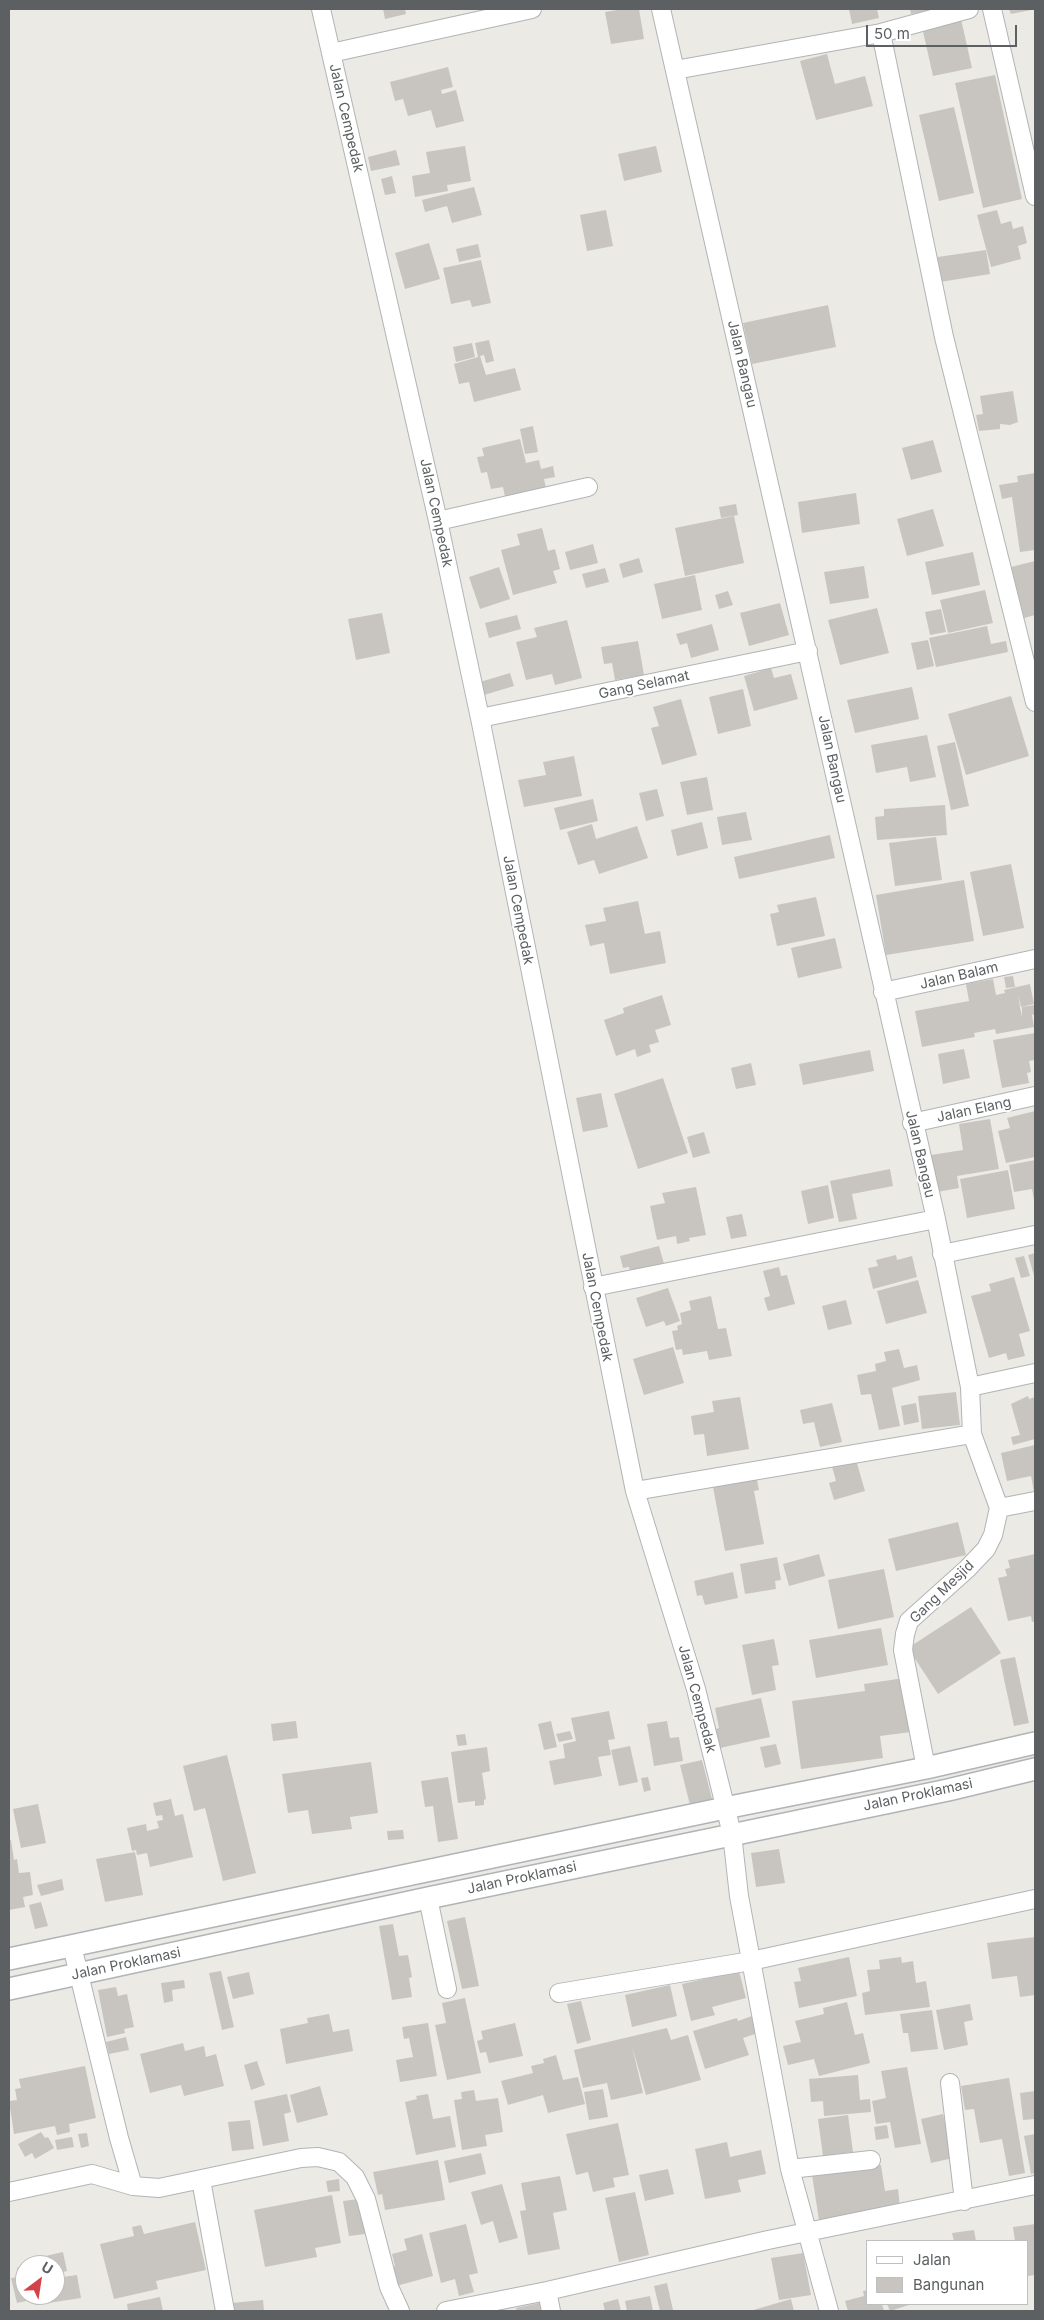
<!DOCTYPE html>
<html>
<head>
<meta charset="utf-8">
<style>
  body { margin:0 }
  #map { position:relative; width:1044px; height:2320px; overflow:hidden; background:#eceae4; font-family:Inter,sans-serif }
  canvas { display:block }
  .frame { position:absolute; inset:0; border:10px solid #5c6062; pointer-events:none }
  .legend { position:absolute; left:866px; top:2240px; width:162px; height:65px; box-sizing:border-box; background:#fff; border:1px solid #bebfc0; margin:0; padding:6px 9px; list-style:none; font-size:15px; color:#5c6062 }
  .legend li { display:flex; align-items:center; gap:10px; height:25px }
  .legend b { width:25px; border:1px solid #bebfc0 }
  .north { position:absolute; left:15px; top:2255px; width:50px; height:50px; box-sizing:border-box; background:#fff; border:1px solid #bebfc0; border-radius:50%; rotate:31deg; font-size:14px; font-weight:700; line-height:20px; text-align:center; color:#5c6062 }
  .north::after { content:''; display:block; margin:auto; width:18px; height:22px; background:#d54148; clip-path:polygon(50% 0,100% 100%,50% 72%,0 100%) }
  .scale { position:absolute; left:866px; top:25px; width:151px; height:22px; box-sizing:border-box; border:2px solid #5c6062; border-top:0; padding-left:6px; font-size:15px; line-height:18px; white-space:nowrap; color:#5c6062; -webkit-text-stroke:4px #fff; paint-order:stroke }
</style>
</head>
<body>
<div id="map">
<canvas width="1044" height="2320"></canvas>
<div class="frame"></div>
<ul class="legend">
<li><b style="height:6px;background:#fff"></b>Jalan</li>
<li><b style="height:14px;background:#c8c5c0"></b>Bangunan</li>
</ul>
<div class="north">U</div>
<div class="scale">50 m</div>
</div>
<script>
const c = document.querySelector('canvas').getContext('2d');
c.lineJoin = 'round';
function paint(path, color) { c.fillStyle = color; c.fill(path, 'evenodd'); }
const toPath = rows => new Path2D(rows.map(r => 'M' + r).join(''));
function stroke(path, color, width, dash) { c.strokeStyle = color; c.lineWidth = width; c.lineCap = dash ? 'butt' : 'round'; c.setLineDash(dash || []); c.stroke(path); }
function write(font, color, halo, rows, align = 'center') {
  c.font = font + ' Inter,sans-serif'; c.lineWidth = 4; c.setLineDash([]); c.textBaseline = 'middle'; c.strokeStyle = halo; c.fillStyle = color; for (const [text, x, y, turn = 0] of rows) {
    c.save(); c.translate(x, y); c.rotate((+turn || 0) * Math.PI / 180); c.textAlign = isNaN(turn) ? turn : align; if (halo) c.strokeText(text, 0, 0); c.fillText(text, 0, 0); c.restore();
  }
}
const building = toPath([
  [383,9,405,9,406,14,385,19],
  [623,9,639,9,644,39,611,44,605,12],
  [849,9,877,9,879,18,852,24],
  [910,9,932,9,933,10,911,14],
  [1009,9,1031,9,1031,10,1011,14],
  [961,19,972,68,933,76,922,27],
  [827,54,835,84,865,76,873,106,816,120,800,61],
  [448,67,453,87,441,90,442,94,456,90,464,121,436,128,431,110,408,116,403,99,395,101,390,82],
  [995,75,1022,199,983,208,955,83],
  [954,107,974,193,939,201,919,115],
  [465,146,471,181,447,185,448,191,415,197,412,176,430,173,426,152],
  [656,146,662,172,624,181,618,154],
  [396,150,400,165,371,171,368,157],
  [392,176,396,193,385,195,381,179],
  [474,187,482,215,452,223,447,206,425,212,422,200],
  [606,210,613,246,587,251,580,215],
  [997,210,1001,224,1011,221,1013,229,1023,226,1027,243,1018,246,1021,259,991,267,977,215],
  [429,243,440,279,405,289,395,253],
  [478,244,481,257,459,262,456,249],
  [986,250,990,274,940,282,931,258],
  [481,260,491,303,472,307,470,300,451,304,443,268],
  [828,305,836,347,752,364,743,323],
  [489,340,494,361,486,363,484,355,480,356,486,375,515,368,521,390,474,402,469,382,459,384,454,364,478,357,475,343],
  [472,343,475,357,456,362,453,347],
  [1013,391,1018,422,1010,425,1000,424,1000,429,979,431,976,415,983,414,980,396],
  [533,426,538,452,525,454,520,429],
  [520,439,526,463,539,460,541,469,553,466,555,477,544,479,546,488,505,497,503,487,491,489,487,472,481,473,477,457,484,456,482,448],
  [933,440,942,472,911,480,902,448],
  [1035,473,1035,550,1020,552,1012,497,1002,499,999,485,1018,482,1017,476],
  [856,493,860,524,802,533,798,502],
  [736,504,738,515,721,518,719,507],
  [933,509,944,546,907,556,897,519],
  [734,516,744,563,685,576,675,528],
  [542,528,548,551,555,549,560,569,553,571,557,583,513,595,501,550,520,545,517,534],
  [593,544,598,563,570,570,565,552],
  [973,552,980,585,932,595,925,562],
  [639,558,643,572,623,578,619,564],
  [1035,561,1035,615,1024,618,1011,567],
  [864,566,869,598,830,604,824,572],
  [499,567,510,599,480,609,469,577],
  [605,568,609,582,586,588,582,574],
  [695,575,702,610,662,619,654,584],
  [985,590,993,623,948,633,940,600],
  [728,591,733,605,719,609,715,595],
  [780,603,789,635,749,646,740,613],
  [877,608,889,653,840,665,828,620],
  [941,609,946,632,930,635,925,612],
  [382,613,390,653,356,660,348,619],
  [517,615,521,629,489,638,485,623],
  [567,620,582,678,555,685,552,674,526,680,516,642,537,637,534,628],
  [712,624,719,650,691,658,687,643,680,645,676,634],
  [987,626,991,644,1006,641,1008,652,936,667,929,638],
  [928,640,934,666,917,670,911,643],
  [638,641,644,675,615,680,612,663,604,664,601,647],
  [771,668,774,678,791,674,798,699,754,711,744,676],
  [510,673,514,686,484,695,480,682],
  [912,687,919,719,855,733,847,700],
  [743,689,751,726,718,734,709,697],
  [1011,696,1029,756,966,775,948,714],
  [681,699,697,755,662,765,651,728,659,726,653,707],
  [927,735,936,777,910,782,907,767,876,773,871,745],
  [955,742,969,806,951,810,937,746],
  [574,756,582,796,524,807,518,780,546,775,543,762],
  [707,777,713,810,687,815,680,782],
  [657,789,664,816,646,821,639,793],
  [593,799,598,821,560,830,554,808],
  [945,805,947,835,877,840,875,817,884,816,884,809],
  [746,812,752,840,722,845,717,817],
  [702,822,708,848,677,856,671,830],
  [592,824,596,839,637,826,648,858,599,874,594,860,578,865,567,832],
  [830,835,835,858,739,879,734,857],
  [936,837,942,880,895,886,889,843],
  [1011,864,1024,928,983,936,970,872],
  [964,880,974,941,886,955,876,895],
  [816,897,825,936,777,946,770,914,779,912,777,905],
  [638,901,645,934,660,931,666,963,610,974,604,943,590,946,585,925,606,921,603,908],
  [835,938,842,968,798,978,791,948],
  [1013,976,1015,987,1006,988,1004,977],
  [993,979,996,995,1005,993,1004,990,1030,984,1034,1004,1021,1007,1018,994,1020,1007,1017,1008,1020,1007,1022,1017,1022,1007,1035,1005,1035,1014,1032,1015,1034,1027,996,1034,995,1029,974,1033,975,1037,922,1047,915,1011,969,1001,966,984],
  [662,995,671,1025,655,1030,659,1042,649,1045,651,1052,637,1057,635,1049,616,1056,604,1020,624,1013,623,1008],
  [1035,1033,1035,1060,1029,1061,1031,1072,1027,1073,1029,1083,1002,1088,993,1040],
  [964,1049,970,1078,943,1084,938,1054],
  [870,1050,874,1071,803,1085,799,1064],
  [751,1063,756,1085,736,1089,731,1068],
  [663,1078,688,1153,638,1169,614,1094],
  [601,1093,608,1127,583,1132,576,1098],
  [1035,1111,1035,1157,1006,1163,998,1131,1010,1128,1007,1118],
  [990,1119,999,1169,957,1176,959,1188,937,1192,931,1155,963,1150,959,1124],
  [704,1132,710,1153,693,1158,687,1137],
  [1035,1160,1035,1200,1034,1200,1032,1189,1014,1192,1009,1165],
  [890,1169,893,1186,852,1194,857,1219,839,1222,830,1181],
  [1008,1170,1015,1209,967,1218,960,1179],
  [828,1185,834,1218,808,1224,801,1191],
  [696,1187,706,1235,689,1238,690,1241,677,1244,676,1236,657,1240,650,1206,665,1203,662,1193],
  [742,1214,747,1236,731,1239,726,1217],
  [659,1246,666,1271,632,1279,629,1267,623,1268,620,1256],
  [1035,1253,1035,1279,1028,1255],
  [896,1255,897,1260,912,1256,917,1277,873,1289,868,1268,878,1266,876,1260],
  [1024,1256,1030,1276,1021,1278,1015,1258],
  [779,1267,781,1276,787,1275,795,1304,768,1311,764,1298,770,1296,763,1271],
  [1014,1277,1030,1331,1019,1334,1025,1356,1008,1360,1006,1353,989,1358,971,1296,991,1291,989,1284],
  [918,1280,927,1313,886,1324,877,1291],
  [668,1288,680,1321,666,1326,664,1321,646,1327,636,1298],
  [711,1296,718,1329,726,1328,732,1356,709,1360,707,1351,683,1355,682,1349,676,1350,672,1331,678,1330,677,1326,682,1324,680,1313,691,1310,689,1301],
  [846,1300,852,1324,828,1330,822,1306],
  [673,1347,684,1383,644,1395,633,1359],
  [899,1349,904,1368,917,1365,920,1380,892,1388,900,1426,879,1430,871,1394,861,1395,857,1375,876,1371,875,1364,886,1361,884,1352],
  [956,1392,960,1425,922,1429,918,1396],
  [1028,1396,1029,1399,1035,1397,1035,1439,1013,1445,1011,1437,1020,1435,1011,1404],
  [740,1397,749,1449,707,1456,704,1434,694,1435,691,1416,714,1412,712,1401],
  [832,1403,842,1442,820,1447,814,1422,803,1424,800,1410],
  [916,1403,919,1422,904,1425,901,1406],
  [1035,1445,1035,1492,1034,1492,1031,1476,1007,1481,1001,1453],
  [856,1460,865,1491,834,1500,829,1483,836,1481,831,1463],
  [756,1475,759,1490,754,1491,764,1544,725,1551,713,1487,740,1482,739,1478],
  [958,1522,966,1555,896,1571,888,1539],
  [819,1554,825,1576,789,1586,783,1564],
  [1035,1554,1035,1621,1032,1622,1031,1616,1008,1621,998,1578,1007,1576,1005,1569,1010,1568,1008,1560],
  [777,1557,781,1580,775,1581,776,1589,745,1594,740,1564],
  [884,1569,894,1617,838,1629,828,1580],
  [733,1572,738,1598,705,1605,702,1595,697,1596,694,1581],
  [971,1607,1001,1653,938,1694,908,1648],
  [881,1628,888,1665,816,1678,809,1640],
  [774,1639,779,1665,772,1666,776,1690,752,1695,742,1645],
  [1015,1657,1029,1723,1014,1726,1000,1660],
  [904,1678,911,1732,880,1736,883,1758,801,1769,792,1701,865,1691,864,1684],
  [761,1698,770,1737,720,1748,716,1729,719,1728,715,1708],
  [609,1711,615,1739,608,1740,611,1755,598,1757,602,1776,554,1785,549,1761,565,1758,563,1744,576,1741,571,1718],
  [296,1721,298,1738,273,1741,271,1724],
  [551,1721,557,1747,544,1750,538,1724],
  [667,1721,670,1738,679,1737,683,1761,654,1766,647,1724],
  [570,1731,573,1739,559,1742,556,1734],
  [465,1734,467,1745,458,1746,456,1735],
  [776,1744,781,1764,765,1768,760,1747],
  [630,1746,638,1782,619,1786,611,1750],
  [487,1747,490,1771,482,1773,486,1799,484,1800,484,1805,475,1806,475,1801,458,1803,451,1752],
  [227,1755,256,1873,223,1881,205,1808,194,1811,183,1766],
  [702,1760,712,1799,690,1805,680,1765],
  [371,1762,378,1813,350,1817,352,1829,312,1834,308,1810,288,1813,282,1774],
  [448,1777,458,1839,438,1842,433,1806,425,1807,421,1781],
  [648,1777,651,1790,644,1792,641,1778],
  [171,1799,175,1816,183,1814,193,1857,150,1867,147,1853,137,1855,136,1850,132,1851,127,1828,146,1824,147,1831,159,1828,157,1821,163,1820,162,1815,156,1816,153,1803],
  [38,1804,46,1843,21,1848,13,1809],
  [403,1830,404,1839,388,1840,387,1831],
  [9,1840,11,1840,14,1860,17,1859,19,1873,30,1872,33,1895,23,1897,25,1907,9,1910],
  [779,1849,785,1883,756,1887,751,1853],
  [135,1852,143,1895,105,1902,96,1859],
  [62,1879,64,1890,41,1896,37,1885],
  [41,1902,48,1926,35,1929,29,1905],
  [465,1917,479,1986,462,1989,447,1921],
  [393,1924,399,1956,408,1955,412,1977,409,1978,412,1997,392,2000,379,1926],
  [1035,1937,1035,1995,1020,1997,1017,1976,992,1979,987,1943],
  [849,1957,857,1996,799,2008,794,1982,801,1981,798,1968],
  [901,1957,902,1963,913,1961,916,1983,926,1981,930,2007,865,2015,862,1993,870,1991,867,1970,880,1969,879,1960],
  [221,1971,234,2027,222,2030,209,1973],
  [739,1971,746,1998,712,2007,715,2015,691,2021,682,1984],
  [249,1972,254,1994,233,1999,227,1977],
  [184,1980,185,1988,172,1990,173,2001,164,2003,161,1983],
  [670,1985,677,2016,632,2027,625,1995],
  [116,1987,118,1996,127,1994,134,2027,124,2029,125,2033,107,2037,98,1990],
  [465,1998,481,2073,447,2080,435,2025,446,2023,442,2003],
  [581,2001,591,2040,577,2044,567,2004],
  [847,2002,855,2035,863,2033,870,2063,819,2076,814,2059,788,2065,783,2046,801,2042,795,2021,824,2014,823,2008],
  [970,2004,973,2020,964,2022,968,2045,944,2050,936,2010],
  [932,2010,938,2049,911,2052,908,2033,903,2033,900,2014],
  [329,2014,333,2032,349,2029,353,2051,286,2064,280,2029,308,2023,307,2018],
  [752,2016,758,2033,743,2038,749,2055,705,2069,693,2031,737,2018,738,2021],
  [428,2023,437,2076,400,2082,396,2060,413,2057,409,2038,404,2039,402,2027],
  [515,2023,523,2056,489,2063,486,2052,480,2053,477,2041,483,2039,481,2031],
  [667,2028,671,2040,688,2035,701,2080,646,2095,632,2046,643,2093,611,2100,607,2083,583,2088,574,2050],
  [126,2037,129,2050,109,2054,106,2042],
  [183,2043,185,2051,204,2046,206,2057,216,2054,224,2086,184,2096,181,2085,150,2093,140,2054],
  [556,2055,563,2080,578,2077,585,2104,548,2113,543,2095,508,2105,501,2081,533,2073,531,2066,544,2063,543,2059],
  [257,2061,265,2085,251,2090,244,2065],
  [85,2066,96,2118,69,2124,70,2132,57,2135,55,2126,14,2134,9,2101,17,2100,15,2089,21,2088,19,2079],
  [907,2067,921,2144,895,2148,890,2122,876,2124,872,2101,886,2098,881,2071],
  [858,2075,860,2100,870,2099,871,2112,824,2116,823,2101,811,2102,809,2079],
  [1009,2078,1025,2173,1009,2176,1002,2139,980,2143,974,2109,965,2110,961,2086],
  [320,2086,328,2115,297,2123,290,2095],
  [603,2089,608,2117,589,2120,584,2092],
  [474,2090,476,2101,498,2098,503,2132,485,2135,487,2146,462,2150,454,2100,462,2099,461,2092],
  [1035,2091,1035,2119,1023,2120,1020,2093],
  [287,2094,291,2112,284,2114,289,2141,263,2146,254,2101],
  [428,2094,433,2119,450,2116,456,2147,416,2155,405,2102,417,2099,416,2096],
  [943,2114,953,2158,931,2163,921,2119],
  [848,2115,853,2152,823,2156,818,2119],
  [250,2120,254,2149,232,2151,228,2122],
  [618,2123,629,2175,613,2178,615,2187,593,2192,588,2172,576,2175,566,2134],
  [887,2125,889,2138,876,2140,874,2127],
  [41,2132,45,2138,48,2137,54,2148,35,2159,32,2153,25,2157,18,2144],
  [87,2133,89,2146,81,2148,78,2134],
  [1035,2134,1035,2173,1031,2174,1024,2136],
  [72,2137,74,2147,57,2150,55,2140],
  [727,2142,730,2157,761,2150,766,2174,738,2180,741,2192,705,2199,695,2149],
  [481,2153,486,2174,449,2183,444,2161],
  [438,2160,445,2200,385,2210,382,2194,378,2195,373,2172],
  [881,2165,885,2191,898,2189,900,2208,819,2220,812,2175],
  [668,2169,674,2194,645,2201,639,2175],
  [560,2176,567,2210,553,2213,560,2249,528,2255,520,2211,526,2210,521,2183],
  [339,2179,340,2191,328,2192,326,2181],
  [502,2184,518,2238,499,2243,493,2221,481,2225,471,2192],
  [635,2192,649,2255,619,2262,605,2198],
  [332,2195,341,2243,315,2248,317,2257,265,2267,254,2210],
  [359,2199,365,2234,349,2236,343,2201],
  [195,2222,206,2270,156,2281,158,2289,114,2299,100,2244,134,2236,132,2227,141,2225,144,2234],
  [466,2224,478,2273,469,2275,474,2292,459,2296,455,2279,441,2283,429,2233],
  [1035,2224,1035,2275,1028,2276,1028,2241,1015,2241,1013,2227],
  [974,2230,976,2241,954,2241,952,2233],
  [422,2234,433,2276,396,2286,390,2268,395,2266,392,2254,407,2250,404,2239],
  [63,2252,67,2271,55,2274,55,2265,43,2265,41,2257],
  [803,2253,811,2295,779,2300,771,2258],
  [25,2266,25,2295,55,2295,55,2278,77,2275,81,2298,48,2303,48,2296,17,2303,11,2278,19,2277,17,2268],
  [667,2283,673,2310,660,2311,654,2286],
  [868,2290,868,2304,882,2304,884,2311,848,2311,845,2301,864,2296,863,2291],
  [650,2296,653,2311,627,2311,625,2301],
  [160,2297,163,2311,128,2311,127,2304],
  [618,2299,621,2311,605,2311,603,2303],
  [791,2299,794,2311,750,2311],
  [263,2300,264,2311,233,2311,232,2303],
  [543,2302,545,2311,517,2311,516,2308],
  [887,2304,912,2304,890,2311]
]);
const minor = toPath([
  [321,9,438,521,480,718,635,1491,696,1689,732,1834,739,1896,790,2169,829,2311],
  [661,9,936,1219,970,1387,972,1434,999,1508],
  [992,9,1035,196],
  [881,33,944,337,1035,702],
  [331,53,532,9],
  [675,70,881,33,969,9],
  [438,521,588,487],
  [480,718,808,651],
  [883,992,1035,959],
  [912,1123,1035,1096],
  [942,1254,1035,1235],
  [593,1287,936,1219],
  [970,1387,1035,1373],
  [635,1491,972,1434],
  [999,1508,1035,1501],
  [926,1768,903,1650,905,1634,909,1621,967,1569,986,1549,993,1535,999,1508],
  [428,1898,447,1989],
  [72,1946,119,2138,133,2186,159,2188,301,2158,318,2157,339,2162,355,2177,366,2199,389,2287,400,2311],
  [559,1993,751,1961,1035,1899],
  [950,2083,964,2201],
  [790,2169,871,2160],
  [201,2180,225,2311],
  [9,2192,92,2174,133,2186],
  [547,2291,551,2311],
  [446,2311,547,2291,768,2240,1035,2185]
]);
const tertiary = toPath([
  [9,1959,725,1808,926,1768,1035,1743],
  [9,1989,428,1898,948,1790,1035,1769]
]);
const streetNames = [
  ["Jalan Cempedak",346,118,77],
  ["Jalan Bangau",742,364,77],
  ["Jalan Cempedak",436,513,78],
  ["Gang Selamat",644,685,-12],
  ["Jalan Bangau",832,759,78],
  ["Jalan Cempedak",518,910,79],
  ["Jalan Balam",959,976,-13],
  ["Jalan Elang",974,1110,-12],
  ["Jalan Bangau",920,1154,77],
  ["Jalan Cempedak",597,1307,79],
  ["Gang Mesjid",942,1592,-44],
  ["Jalan Cempedak",697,1699,75],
  ["Jalan Proklamasi",918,1795,-12],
  ["Jalan Proklamasi",522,1878,-12],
  ["Jalan Proklamasi",126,1964,-12]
];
paint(building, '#c8c5c0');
stroke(minor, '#b1b4b7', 20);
stroke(tertiary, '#b1b4b7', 24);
stroke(minor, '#fff', 18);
stroke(tertiary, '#fff', 21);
write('14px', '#5c6062', '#fff', streetNames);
</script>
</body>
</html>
